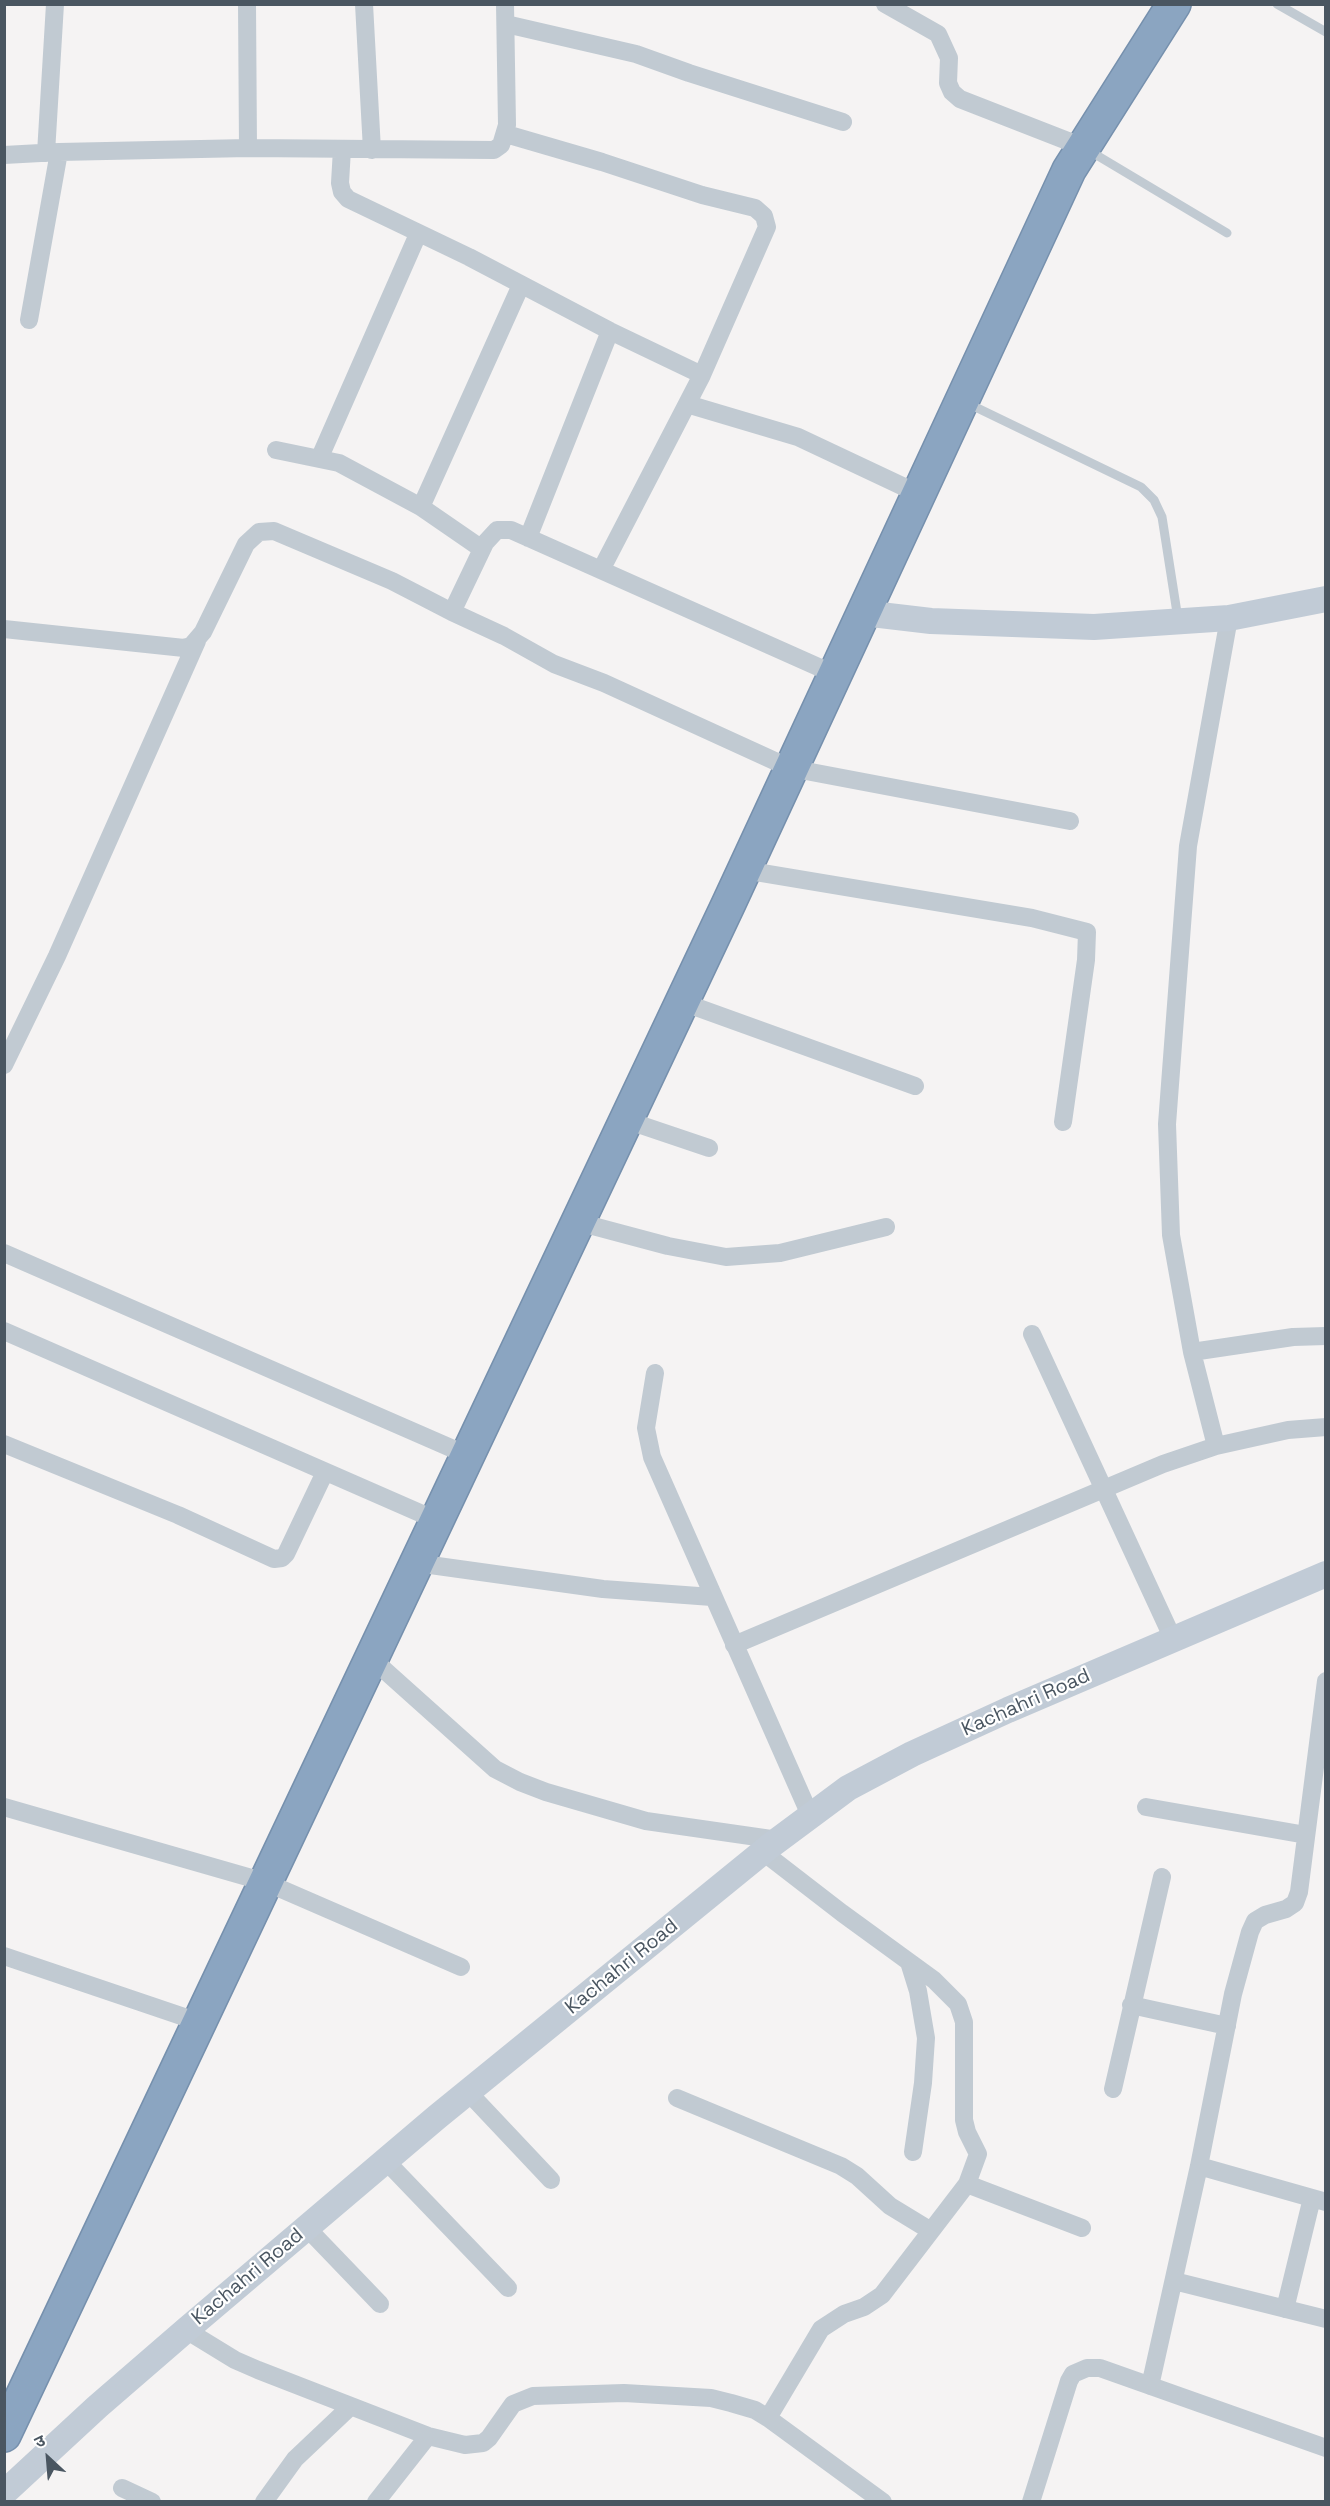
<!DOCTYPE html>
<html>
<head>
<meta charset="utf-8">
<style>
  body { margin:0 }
  #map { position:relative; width:1330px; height:2506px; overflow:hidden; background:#f5f3f3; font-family:"Space Grotesk","Noto Sans Devanagari",sans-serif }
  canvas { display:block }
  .frame { position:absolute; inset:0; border:6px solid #4a5661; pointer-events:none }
  .north { position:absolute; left:18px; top:2428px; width:60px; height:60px; -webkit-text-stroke:4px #fff; paint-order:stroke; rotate:334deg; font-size:16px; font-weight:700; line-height:24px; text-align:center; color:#4a5661 }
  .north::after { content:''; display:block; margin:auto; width:21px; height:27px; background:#4a5661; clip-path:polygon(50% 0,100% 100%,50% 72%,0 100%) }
</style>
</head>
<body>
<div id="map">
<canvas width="1330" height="2506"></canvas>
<div class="frame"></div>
<div class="north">उ</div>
</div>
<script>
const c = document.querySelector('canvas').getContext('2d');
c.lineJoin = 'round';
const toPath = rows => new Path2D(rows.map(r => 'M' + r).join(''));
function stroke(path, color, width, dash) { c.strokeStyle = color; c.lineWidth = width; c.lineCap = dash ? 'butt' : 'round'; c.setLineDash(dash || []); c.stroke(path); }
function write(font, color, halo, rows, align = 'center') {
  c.font = font + ' "Space Grotesk",sans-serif'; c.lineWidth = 4.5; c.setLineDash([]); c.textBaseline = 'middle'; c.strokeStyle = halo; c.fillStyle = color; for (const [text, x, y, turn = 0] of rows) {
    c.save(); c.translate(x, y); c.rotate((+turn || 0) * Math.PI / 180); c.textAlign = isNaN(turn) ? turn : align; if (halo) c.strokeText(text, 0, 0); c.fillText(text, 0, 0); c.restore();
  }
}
const lane = toPath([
  [1277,4,1326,32],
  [1088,150,1227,233],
  [967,403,1141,487,1154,500,1162,517,1178,619]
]);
const street = toPath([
  [247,4,248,148],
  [364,4,372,150],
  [885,4,938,34,949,58,948,83,952,92,960,99,1083,147],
  [506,24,636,54,689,73,843,122],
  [506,134,602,162,702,195,755,208,764,216,767,227,702,375,601,570],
  [342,149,340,183,342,192,348,199,469,257,610,331,702,375],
  [46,153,55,4],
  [4,155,59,152,248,148,494,150,501,145,507,125,505,4],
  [29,320,59,152],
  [687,404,798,437,919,494],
  [276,450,339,463,421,507,482,549],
  [320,457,418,234],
  [421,507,521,285],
  [528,538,610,331],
  [452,612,485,543,497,530,511,530,834,674],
  [4,629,184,648,191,646,203,632,246,544,259,532,274,531,392,581,452,612,504,636,554,664,604,683,790,768,1070,821],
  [744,870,1032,918,1087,932,1086,960,1063,1122],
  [682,1002,915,1086],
  [4,1065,57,956,197,641],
  [626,1120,709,1148],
  [578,1222,668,1246,726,1257,780,1253,886,1227],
  [4,1253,467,1455],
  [4,1331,436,1520],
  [1032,1334,1173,1639],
  [1192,1352,1293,1337,1326,1336],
  [655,1373,646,1428,652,1457,810,1815],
  [4,1444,178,1515,274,1559,282,1558,286,1554,325,1472],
  [1216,1446,1192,1352,1171,1235,1167,1124,1188,846,1229,618],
  [416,1563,603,1589,712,1597],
  [734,1645,1163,1464,1216,1446,1288,1430,1326,1427],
  [371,1658,495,1769,520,1782,546,1792,646,1821,778,1840],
  [4,1807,265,1882,461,1967],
  [1146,1807,1306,1835],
  [763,1852,842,1913,934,1980,958,2004,964,2022,964,2120,967,2132,978,2154,967,2184,882,2295,864,2307,844,2314,821,2329,768,2418],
  [4,1956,199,2022],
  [909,1962,918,1991,926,2038,923,2083,913,2152],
  [1131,2005,1227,2026],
  [1113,2089,1162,1877],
  [468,2092,551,2180],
  [677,2098,841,2166,857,2176,890,2206,931,2231],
  [386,2161,508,2288],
  [1199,2166,1326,2202],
  [967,2184,1082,2228],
  [307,2228,380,2304],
  [1174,2281,1326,2319],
  [1285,2309,1312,2198],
  [186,2330,235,2360,258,2370,428,2436,465,2445,483,2443,489,2438,513,2404,533,2396,624,2393,711,2398,731,2403,755,2410,768,2418,883,2502],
  [1150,2386,1199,2166,1233,1994,1250,1932,1255,1921,1265,1915,1286,1909,1295,1903,1299,1892,1326,1681],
  [122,2488,152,2502],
  [264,2502,295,2459,351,2406],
  [376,2502,428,2436],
  [1031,2502,1069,2381,1073,2374,1087,2368,1100,2368,1326,2448]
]);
const secondary = toPath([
  [863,613,931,621,1094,627,1229,618,1326,599],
  [4,2493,97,2407,186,2330,437,2117,770,1846,848,1788,912,1754,1008,1710,1326,1574]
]);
const highway = toPath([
  [4,2435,728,905,1069,170,1174,4]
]);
const streetNames = [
  ["Kachahri Road",1026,1703,-24],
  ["Kachahri Road",622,1967,-39],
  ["Kachahri Road",248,2277,-40]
];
stroke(highway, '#7690ad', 36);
stroke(lane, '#c1cad2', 9);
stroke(street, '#c1cad2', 18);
stroke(secondary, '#c1cbd6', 26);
stroke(highway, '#8ba5c1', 33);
write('20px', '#4a5661', '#fff', streetNames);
</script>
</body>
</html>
